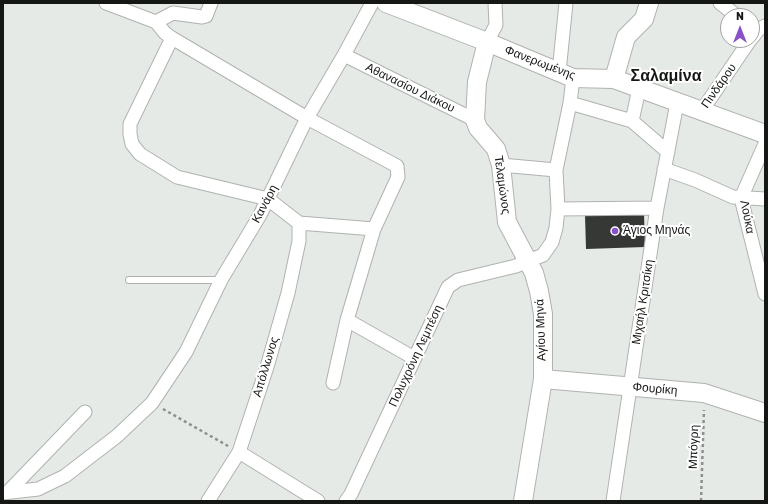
<!DOCTYPE html>
<html>
<head>
<meta charset="utf-8">
<style>
  body { margin:0 }
  #map { position:relative; width:768px; height:504px; overflow:hidden; background:#e6eae6; font-family:Rubik,sans-serif }
  canvas { display:block }
  .frame { position:absolute; inset:0; border:4px solid #151715; pointer-events:none }
  .north { position:absolute; left:720px; top:8px; width:40px; height:40px; box-sizing:border-box; background:#fff; border:1px solid #a1a2a1; border-radius:50%; rotate:0deg; font-size:11px; font-weight:700; line-height:16px; text-align:center; color:#151715 }
  .north::after { content:''; display:block; margin:auto; width:14px; height:18px; background:#8851c9; clip-path:polygon(50% 0,100% 100%,50% 72%,0 100%) }
</style>
</head>
<body>
<div id="map">
<canvas width="768" height="504"></canvas>
<div class="frame"></div>
<div class="north">N</div>
</div>
<script>
const c = document.querySelector('canvas').getContext('2d');
c.lineJoin = 'round';
function paint(path, color) { c.fillStyle = color; c.fill(path, 'evenodd'); }
const toPath = rows => new Path2D(rows.map(r => 'M' + r).join(''));
function stroke(path, color, width, dash) { c.strokeStyle = color; c.lineWidth = width; c.lineCap = dash ? 'butt' : 'round'; c.setLineDash(dash || []); c.stroke(path); }
function write(font, color, halo, rows, align = 'center') {
  c.font = font + ' Rubik,sans-serif'; c.lineWidth = 4; c.setLineDash([]); c.textBaseline = 'middle'; c.strokeStyle = halo; c.fillStyle = color; for (const [text, x, y, turn = 0] of rows) {
    c.save(); c.translate(x, y); c.rotate((+turn || 0) * Math.PI / 180); c.textAlign = isNaN(turn) ? turn : align; if (halo) c.strokeText(text, 0, 0); c.fillText(text, 0, 0); c.restore();
  }
}
const building = toPath([
  [644,213,645,247,586,249,585,215]
]);
const path = toPath([
  [163,409,228,446],
  [701,501,704,410]
]);
const lane = toPath([
  [129,280,221,280]
]);
const street = toPath([
  [106,3,156,22,165,33,172,38],
  [720,3,737,16],
  [156,22,173,13,202,17,206,16,211,3],
  [172,38,307,118,397,166,398,177,374,229,299,223,268,199,177,177,140,154,132,144,130,134,130,124,172,38],
  [752,38,758,30,765,26],
  [487,42,496,25,495,3],
  [344,55,475,120],
  [559,72,566,3],
  [570,103,632,121,668,152],
  [701,112,750,40],
  [632,121,639,89],
  [765,144,741,198,765,294],
  [501,165,556,170],
  [664,169,695,180,733,197,765,199],
  [558,209,657,208],
  [374,229,347,320,414,358],
  [333,383,347,320],
  [239,452,318,501],
  [8,492,85,412],
  [3,493,38,489,65,476,117,436,152,403,186,352,221,280,260,215,307,118,344,55,372,3],
  [208,501,239,452,267,367,288,293,299,241,299,223],
  [346,501,351,494,448,287,458,280,516,266,543,255,552,242,556,228,558,209,556,170,570,103,573,78],
  [613,501,657,208,677,103]
]);
const secondary = toPath([
  [386,3,487,42,573,78,614,79,765,134],
  [487,42,477,82,475,120,478,128,496,149,501,165,507,222,534,273,539,291,543,314,543,379,523,501],
  [614,79,626,37,644,19,649,3],
  [543,379,704,393,765,413]
]);
const markers = [
  [615,231,4,"#8851c9"]
];
const streetNames = [
  ["Φανερωμένης",540,63,21],
  ["Πινδάρου",719,86,-55],
  ["Αθανασίου Διάκου",410,88,26],
  ["Τελαμώνος",502,185,82],
  ["Κανάρη",265,204,-62],
  ["Λούκα",747,217,79],
  ["Μιχαήλ Κριτσίκη",643,302,-81],
  ["Αγίου Μηνά",541,330,-92],
  ["Πολυχρόνη Λεμπέση",416,356,-65],
  ["Απόλλωνος",266,367,-73],
  ["Φουρίκη",655,389,5],
  ["Μπόγρη",694,447,-88]
];
const poiNames = [
  ["Άγιος Μηνάς",623,231]
];
const districtNames = [
  ["Σαλαμίνα",666,76]
];
paint(building, '#353835');
stroke(lane, '#afb3af', 8);
stroke(street, '#afb3af', 15);
stroke(secondary, '#afb3af', 20);
stroke(path, '#8d908d', 2.5, [3, 3]);
stroke(lane, '#fff', 6);
stroke(street, '#fff', 13);
stroke(secondary, '#fff', 18);
for (const [x, y, r, color] of markers) { const dot = new Path2D(); dot.arc(x, y, r, 0, 2 * Math.PI); c.fillStyle = color; c.fill(dot); stroke(dot, '#fff', 1.5); }
write('12px', '#151715', '#fff', streetNames);
write('12px', '#151715', '#fff', poiNames, 'left');
write('bold 16px', '#151715', '#fff', districtNames);
</script>
</body>
</html>
